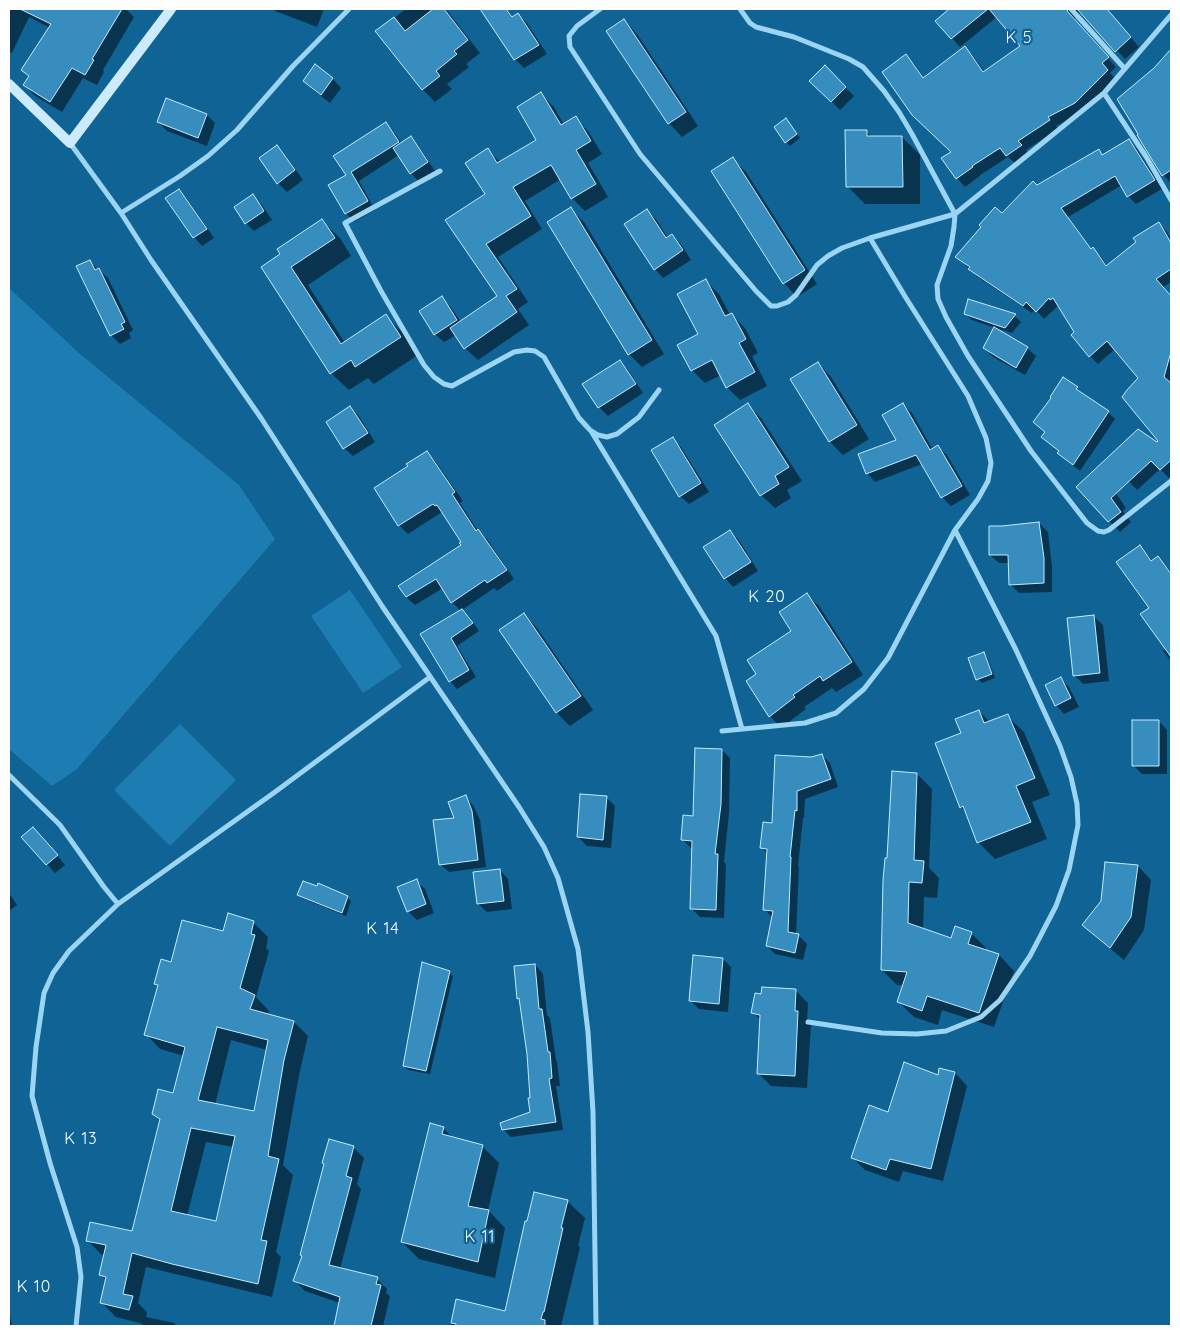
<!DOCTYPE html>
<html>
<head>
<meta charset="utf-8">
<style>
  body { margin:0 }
  #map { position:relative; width:1180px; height:1335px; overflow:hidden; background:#0f6395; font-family:Quicksand,sans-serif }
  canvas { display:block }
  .frame { position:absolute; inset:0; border:10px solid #fff; pointer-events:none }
</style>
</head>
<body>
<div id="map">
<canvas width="1180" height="1335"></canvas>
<div class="frame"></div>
</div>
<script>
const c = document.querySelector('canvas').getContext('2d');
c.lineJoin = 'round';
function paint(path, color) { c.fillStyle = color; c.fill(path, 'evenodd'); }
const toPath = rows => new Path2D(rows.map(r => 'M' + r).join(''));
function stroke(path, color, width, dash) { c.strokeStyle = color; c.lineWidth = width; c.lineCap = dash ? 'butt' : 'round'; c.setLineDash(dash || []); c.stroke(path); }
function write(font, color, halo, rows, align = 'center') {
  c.font = font + ' Quicksand,sans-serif'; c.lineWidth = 4.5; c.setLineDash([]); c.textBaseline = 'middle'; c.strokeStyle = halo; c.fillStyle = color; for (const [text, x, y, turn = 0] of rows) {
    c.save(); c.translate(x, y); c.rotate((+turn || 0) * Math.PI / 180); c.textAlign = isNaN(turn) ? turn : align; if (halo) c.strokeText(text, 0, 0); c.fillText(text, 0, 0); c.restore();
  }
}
const green = toPath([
  [9,288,79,353,239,485,275,539,77,769,52,786,9,749],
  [350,590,402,667,363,693,311,616],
  [180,724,236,780,170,846,114,790]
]);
const shadow = toPath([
  [9,9,126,9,134,17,103,70,104,72,97,85,83,78,62,112,35,96,25,85,30,77,23,70,50,28,29,17,12,53,9,52],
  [273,9,324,9,317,27,275,11],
  [406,9,446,9,480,53,466,64,469,67,447,84,452,89,435,102,423,90,377,31],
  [490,9,507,9,513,17,518,14,527,23,547,54,524,68,515,59,484,13],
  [951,9,1107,9,1139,47,1125,59,1083,14,1080,13,1076,15,1075,19,1076,22,1116,67,1110,73,1116,79,1085,110,1056,126,1058,129,1026,150,1029,154,1016,164,1008,157,980,175,980,176,965,187,957,178,952,152,906,56,915,65,924,79,965,48,974,57,985,72,1022,46,997,17,960,47,937,21],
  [624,20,637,34,698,126,682,137,669,123,608,31],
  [1171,54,1171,183,1163,175,1167,58],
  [315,66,333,79,341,88,330,103,313,90,304,81],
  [825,67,854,96,840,110,811,81],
  [541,94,554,107,564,125,575,118,588,131,602,154,588,163,608,197,585,211,572,198,561,179,525,201,542,229,498,257,528,302,518,309,529,325,478,360,465,348,456,335,444,342,435,334,441,298,450,306,461,322,499,296,447,221,487,194,488,150,500,162,538,140],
  [207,115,215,123,207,146,167,131,158,122],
  [386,123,394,132,402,144,410,138,419,147,435,171,419,182,411,173,399,155,359,181,375,210,354,222,346,213,348,175],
  [790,124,800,138,790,146,786,142],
  [866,131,872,137,902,137,920,155,920,204,865,204,847,186],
  [1129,141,1137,149,1162,189,1136,204,1128,196,1122,185,1068,217,1092,250,1093,249,1101,257,1108,267,1159,224,1167,232,1171,239,1171,282,1163,287,1171,297,1171,354,1170,355,1171,359,1171,475,1169,478,1160,469,1137,490,1108,459,1157,444,1160,442,1140,378,1115,349,1098,364,1090,356,1058,306,1044,319,1035,309,1032,313,978,277,957,257,1003,215,1038,187,1098,151,1103,156],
  [277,147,285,155,303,180,287,192,278,183],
  [732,158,746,172,817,284,797,297,784,283,713,171],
  [179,190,187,199,214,238,202,246,194,237,167,199],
  [253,196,262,205,272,220,254,231,246,223],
  [571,209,584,222,664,354,642,367,629,354],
  [647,211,656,219,668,238,672,236,681,244,691,260,663,278,655,269],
  [322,221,340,238,351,256,308,285,345,343,386,316,404,334,418,355,374,384,368,378,349,390,331,373,282,254],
  [89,261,108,278,133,330,129,333,131,338,120,344,111,335],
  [706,281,719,294,730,315,732,315,745,328,758,353,752,356,767,386,740,400,727,387,721,375,705,383,692,370,700,334],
  [969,301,1015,316,1021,322,1012,333,996,328,1027,348,1036,356,1025,375,993,357,984,348,995,328,972,320,965,314],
  [620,361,628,370,643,393,608,416,599,407],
  [818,363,831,377,869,439,843,455,830,442,792,380],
  [1077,388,1084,395,1083,396,1108,412,1115,419,1080,471,1066,460,1059,453,1060,452,1043,437,1046,433,1034,422,1052,398],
  [747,404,761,418,802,481,787,490,791,498,775,508,761,495,716,425],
  [903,404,912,413,933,450,938,447,947,455,970,495,951,506,942,497,922,464,875,482,867,473,898,441],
  [350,408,359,416,375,442,353,456,344,448],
  [672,438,681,447,709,492,689,504,680,496],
  [426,452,435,461,463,501,460,503,478,531,487,539,514,579,497,591,494,588,462,610,470,618,479,631,457,646,476,677,457,689,450,681,422,634,461,611,452,602,443,588,415,605,406,597,462,546,462,542,442,512,408,534,399,525,409,466],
  [1108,482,1126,508,1123,511,1131,522,1120,532,1108,520],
  [1039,523,1048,532,1052,567,1052,592,1019,593,1010,584,1009,563,999,563,990,555],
  [730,531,739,540,758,571,733,587,725,578],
  [1140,547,1153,561,1158,557,1171,572,1171,661,1163,651,1166,648,1150,608],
  [807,595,819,606,863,675,836,692,832,688,804,707,806,709,781,728,770,716,793,632],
  [524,614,537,628,593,710,570,726,557,713],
  [1094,617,1103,625,1109,681,1083,684,1075,676],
  [983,653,987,657,995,678,982,683,978,679],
  [1061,679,1069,687,1079,707,1064,714,1056,705],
  [979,711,990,722,1007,716,1024,732,1050,795,1032,802,1047,839,995,859,978,842,967,814,961,807,962,733],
  [1159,721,1167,730,1167,774,1142,774,1133,765],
  [722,750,730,758,729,813,724,862,726,864,724,918,700,917,691,908,693,848,691,848,682,839,694,818],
  [821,755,830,763,838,787,805,799,804,818,803,818,798,866,799,867,796,935,798,935,807,944,803,960,775,954,767,946,773,918,765,910,768,854,762,848,773,824],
  [917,774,932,789,929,868,939,878,937,898,924,897,923,930,952,939,971,933,986,948,985,951,999,955,1014,971,994,1027,942,1010,938,1025,914,1017,899,1002,904,985,897,985,882,970,889,860],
  [465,797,473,805,480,820,486,867,449,872,440,864,456,819],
  [606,797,615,806,611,848,587,846,578,837],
  [23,837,42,837,65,865,55,873],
  [1138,866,1151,880,1144,930,1124,960,1097,938,1084,925,1103,902],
  [500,870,508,879,512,909,487,912,478,904],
  [416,881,425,889,434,913,417,920,408,911],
  [9,893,17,905,9,911],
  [298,894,347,897,351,901,346,916,302,898],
  [253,922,268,937,266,948,269,951,256,997,269,1011,268,1015,294,1022,308,1036,299,1075,283,1165,293,1175,276,1252,281,1257,272,1297,146,1267,138,1303,147,1312,146,1317,174,1323,177,1326,142,1326,143,1324,116,1317,101,1302,107,1281,101,1275,105,1256,102,1255,87,1240,133,1232,161,1121,153,1114,174,1095,184,1056,160,1049,146,1034,159,987,155,983,172,964,224,932],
  [231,1040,267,1050,255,1112,215,1105],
  [206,1142,234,1147,217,1223,187,1216],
  [723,959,731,967,728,1012,699,1009,690,1000],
  [535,965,543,974,547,1015,550,1018,556,1060,557,1062,560,1086,556,1086,563,1130,511,1137,503,1129,532,1113,532,1099,526,1040,520,1000,518,998],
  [449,972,453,976,430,1074,408,1070,404,1066],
  [795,990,808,1003,807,1022,811,1025,807,1088,771,1086,758,1073,761,1021,753,1012,762,996],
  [940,1070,955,1073,967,1086,943,1181,903,1171,899,1182,865,1170,852,1157,888,1113,939,1076],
  [443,1128,454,1139,482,1146,499,1163,488,1210,505,1228,495,1278,419,1259,402,1242],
  [330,1141,354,1148,364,1158,357,1184,361,1189,340,1269,377,1279,387,1289,386,1293,390,1296,383,1326,335,1326,340,1303,305,1291,295,1281,303,1257],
  [567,1201,585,1218,578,1246,580,1247,561,1326,451,1326,457,1301,506,1312],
  [9,1311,12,1325,9,1326]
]);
const building = toPath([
  [20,9,122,9,92,59,94,60,85,75,72,68,50,102,23,85,29,76,21,70,51,24,20,9],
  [433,9,444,9,468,40,454,51,457,54,436,71,440,76,422,90,375,31,394,17,405,31,433,9],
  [480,9,506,9,512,17,518,13,539,45,514,60,480,9],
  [949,9,988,9,951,39,935,21,949,9],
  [989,9,1067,9,1068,12,1109,57,1102,63,1108,70,1075,103,1048,117,1050,120,1018,141,1022,145,1006,156,1000,148,972,166,973,167,956,179,941,158,951,152,912,115,882,72,906,54,923,78,965,46,983,72,1020,46,989,9],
  [1077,9,1107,9,1131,37,1115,52,1077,9],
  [624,19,686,112,668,124,606,31,624,19],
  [1171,49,1171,170,1162,176,1137,135,1138,134,1117,99,1154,68,1171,49],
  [315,64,333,78,321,95,303,81,315,64],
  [825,65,846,87,831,102,809,81,825,65],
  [541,92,561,125,576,116,591,141,576,150,596,184,571,199,551,165,513,187,531,216,486,244,517,289,506,296,517,312,464,349,450,328,497,296,445,220,485,194,465,163,488,148,497,163,536,140,517,107,541,92],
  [166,98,207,114,198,138,157,122,166,98],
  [786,118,797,134,785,143,774,127,786,118],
  [386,122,399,142,351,172,368,201,345,214,328,185,346,175,333,156,386,122],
  [845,130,867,130,867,136,902,136,903,187,846,187,845,130],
  [411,136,428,162,410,174,393,148,411,136],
  [1129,139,1155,180,1127,197,1115,176,1061,208,1091,249,1093,247,1106,266,1136,242,1133,238,1159,222,1171,243,1171,269,1156,279,1171,296,1171,352,1164,377,1171,383,1171,460,1160,470,1151,461,1111,498,1121,512,1108,522,1076,487,1138,429,1157,442,1158,441,1122,397,1127,390,1138,378,1107,341,1089,357,1071,335,1074,332,1053,298,1050,300,1049,298,1036,312,1026,302,1023,306,968,269,970,267,955,257,981,227,979,225,995,207,1002,213,1033,181,1037,185,1099,149,1102,155,1129,139],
  [277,145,295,170,277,184,259,158,277,145],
  [733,157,805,270,783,284,711,171,733,157],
  [179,189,207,229,193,238,165,198,179,189],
  [253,194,264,211,245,224,234,207,253,194],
  [571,207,652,340,628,355,547,222,571,207],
  [647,209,666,238,672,234,683,250,654,270,624,224,647,209],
  [322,219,335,238,291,267,341,344,386,314,401,337,355,367,351,360,330,374,261,267,280,254,277,249,322,219],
  [90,260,95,270,99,268,125,322,121,324,124,329,110,336,76,266,90,260],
  [706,279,725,316,732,313,746,339,739,343,755,372,726,388,712,360,691,371,677,345,698,334,677,294,706,279],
  [442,296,457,320,434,335,419,311,442,296],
  [968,299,1016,314,1005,328,964,314,968,299],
  [994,327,1028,347,1016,368,983,348,994,327],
  [620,360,636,384,598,408,582,384,620,360],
  [818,362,857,425,829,442,790,379,818,362],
  [1063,377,1078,387,1076,389,1109,411,1073,465,1057,453,1059,451,1041,437,1045,432,1033,422,1051,398,1050,397,1063,377],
  [748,403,789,467,775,476,779,484,760,496,714,425,748,403],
  [903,403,930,450,938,445,962,486,941,498,916,455,866,474,858,454,896,440,882,415,903,403],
  [350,406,368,433,343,449,326,422,350,406],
  [673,437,701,483,679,497,651,450,673,437],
  [427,451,455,492,452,494,476,531,478,529,507,570,487,583,485,580,451,603,436,579,406,597,398,586,461,545,459,543,461,542,437,505,435,506,433,504,398,526,374,488,408,466,406,464,427,451],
  [1039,522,1044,558,1044,583,1009,585,1008,555,989,555,989,526,1002,526,1039,522],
  [730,530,751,562,724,579,703,547,730,530],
  [1140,545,1151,561,1158,556,1171,574,1171,657,1140,614,1149,608,1116,562,1140,545],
  [807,593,852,662,823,681,820,676,793,695,795,697,769,717,746,681,756,674,747,660,791,631,779,612,807,593],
  [462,609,473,623,451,638,469,670,449,682,420,634,462,609],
  [524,613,581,696,556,713,499,630,524,613],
  [1094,615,1100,673,1073,676,1067,618,1094,615],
  [984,652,992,674,976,680,968,658,984,652],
  [1061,677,1071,698,1055,706,1045,685,1061,677],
  [979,710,984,723,1008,714,1035,778,1016,786,1031,822,977,843,963,806,960,808,935,743,961,733,955,719,979,710],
  [1132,720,1159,720,1159,766,1132,766,1132,720],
  [695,748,722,749,721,804,715,854,718,854,716,910,690,909,692,841,681,840,683,815,693,816,695,748],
  [822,754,831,779,797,791,797,811,795,810,790,857,791,857,788,932,799,934,795,953,766,946,773,911,763,910,767,849,760,848,763,822,772,823,775,755,811,757,822,754],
  [892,771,917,773,914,860,924,861,922,883,909,882,908,923,951,938,955,926,972,932,968,944,999,954,979,1013,927,996,922,1011,897,1002,907,972,881,970,883,880,885,858,887,858,892,771],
  [580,794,607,796,603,840,577,837,580,794],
  [466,795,472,811,478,860,439,865,433,820,454,818,448,802,466,795],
  [33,827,58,855,46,865,21,837,33,827],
  [1105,862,1138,865,1131,917,1110,948,1082,925,1101,901,1105,862],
  [500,869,504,901,477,904,473,872,500,869],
  [417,879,426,904,407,912,397,887,417,879],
  [303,881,317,886,318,883,348,896,342,913,297,895,303,881],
  [228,913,254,921,251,934,255,935,240,988,255,995,250,1009,294,1021,284,1060,268,1156,279,1159,261,1240,267,1241,258,1284,172,1264,132,1253,123,1294,133,1296,129,1310,100,1303,106,1277,99,1275,106,1245,86,1241,90,1222,132,1231,160,1119,152,1114,156,1098,158,1089,173,1093,185,1047,144,1035,158,985,154,984,161,959,171,962,182,920,223,931,228,913],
  [217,1027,268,1040,254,1111,198,1100,217,1027],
  [191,1128,235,1136,216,1221,171,1211,191,1128],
  [693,955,723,958,719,1004,689,1001,693,955],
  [422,962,450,971,426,1071,403,1066,422,962],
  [535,964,539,1009,542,1009,548,1052,550,1052,552,1078,549,1079,556,1122,502,1130,500,1123,530,1112,528,1098,530,1098,527,1054,519,998,517,999,514,966,535,964],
  [762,987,796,989,795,1011,798,1011,795,1076,757,1074,760,1015,751,1013,755,993,761,994,762,987],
  [904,1062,938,1075,939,1068,955,1072,931,1169,890,1159,886,1170,851,1158,869,1105,888,1112,904,1062],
  [430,1123,444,1127,442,1134,483,1145,468,1206,489,1210,478,1262,401,1242,430,1123],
  [329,1139,354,1146,346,1176,352,1178,329,1265,378,1277,376,1284,381,1285,371,1326,334,1326,340,1297,293,1281,302,1256,300,1255,324,1164,322,1163,329,1139],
  [534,1192,568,1200,561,1228,563,1228,544,1312,543,1312,541,1319,545,1320,545,1326,456,1326,456,1324,451,1323,456,1299,505,1311,525,1221,527,1221,534,1192]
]);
const street = toPath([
  [600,9,577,26,569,36,570,47,640,154,756,291,771,306,777,306,788,302,796,295,817,265,828,256,842,248,870,238,955,214,1104,93,1171,15],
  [740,9,750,23,756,27,794,37,849,59,863,67,884,91,899,112,912,134,955,214,954,227,951,246,937,285,938,299,946,317,968,356,1031,451,1087,523,1098,531,1104,532,1109,530,1171,481],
  [1071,9,1125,69],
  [1104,93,1147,158,1171,200],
  [70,143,121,213,151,260,261,418,382,606,519,807,544,847,558,878,578,949,588,1032,593,1112,596,1326],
  [440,171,345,223,381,291,424,365,434,377,444,384,452,386,514,352,527,350,535,351,544,357,579,418,590,430,598,435,607,437,617,434,639,417,659,390],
  [121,213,180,176,208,156,237,130,293,66,349,9],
  [591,431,716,636,742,729],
  [722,731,805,723,836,713,864,689,888,658,955,530],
  [9,775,60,825,104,887,118,904],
  [808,1022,882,1033,917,1034,946,1031,981,1017,1000,1000,1030,956,1056,906,1069,870,1078,825,1077,804,1071,777,1060,746,1016,650,955,530,978,499,988,481,991,463,986,438,968,396,906,298,870,238],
  [76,1326,81,1277,77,1247,50,1163,32,1096,36,1047,44,993,53,973,69,951,118,904,275,792,430,677]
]);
const secondary = toPath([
  [9,84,70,143,171,9]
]);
const quarterNames = [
  ["K 5",1019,38],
  ["K 20",767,597],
  ["K 14",383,929],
  ["K 13",81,1139],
  ["K 11",480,1237],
  ["K 10",34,1287]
];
paint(green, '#1d7db2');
paint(shadow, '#0007');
paint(building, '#378dbd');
stroke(building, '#c4eafe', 1);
stroke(street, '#9cd5f4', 5);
stroke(secondary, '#ccebfd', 10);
c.letterSpacing = '1px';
write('16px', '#fff', '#0f6395', quarterNames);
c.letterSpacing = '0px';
</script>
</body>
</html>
